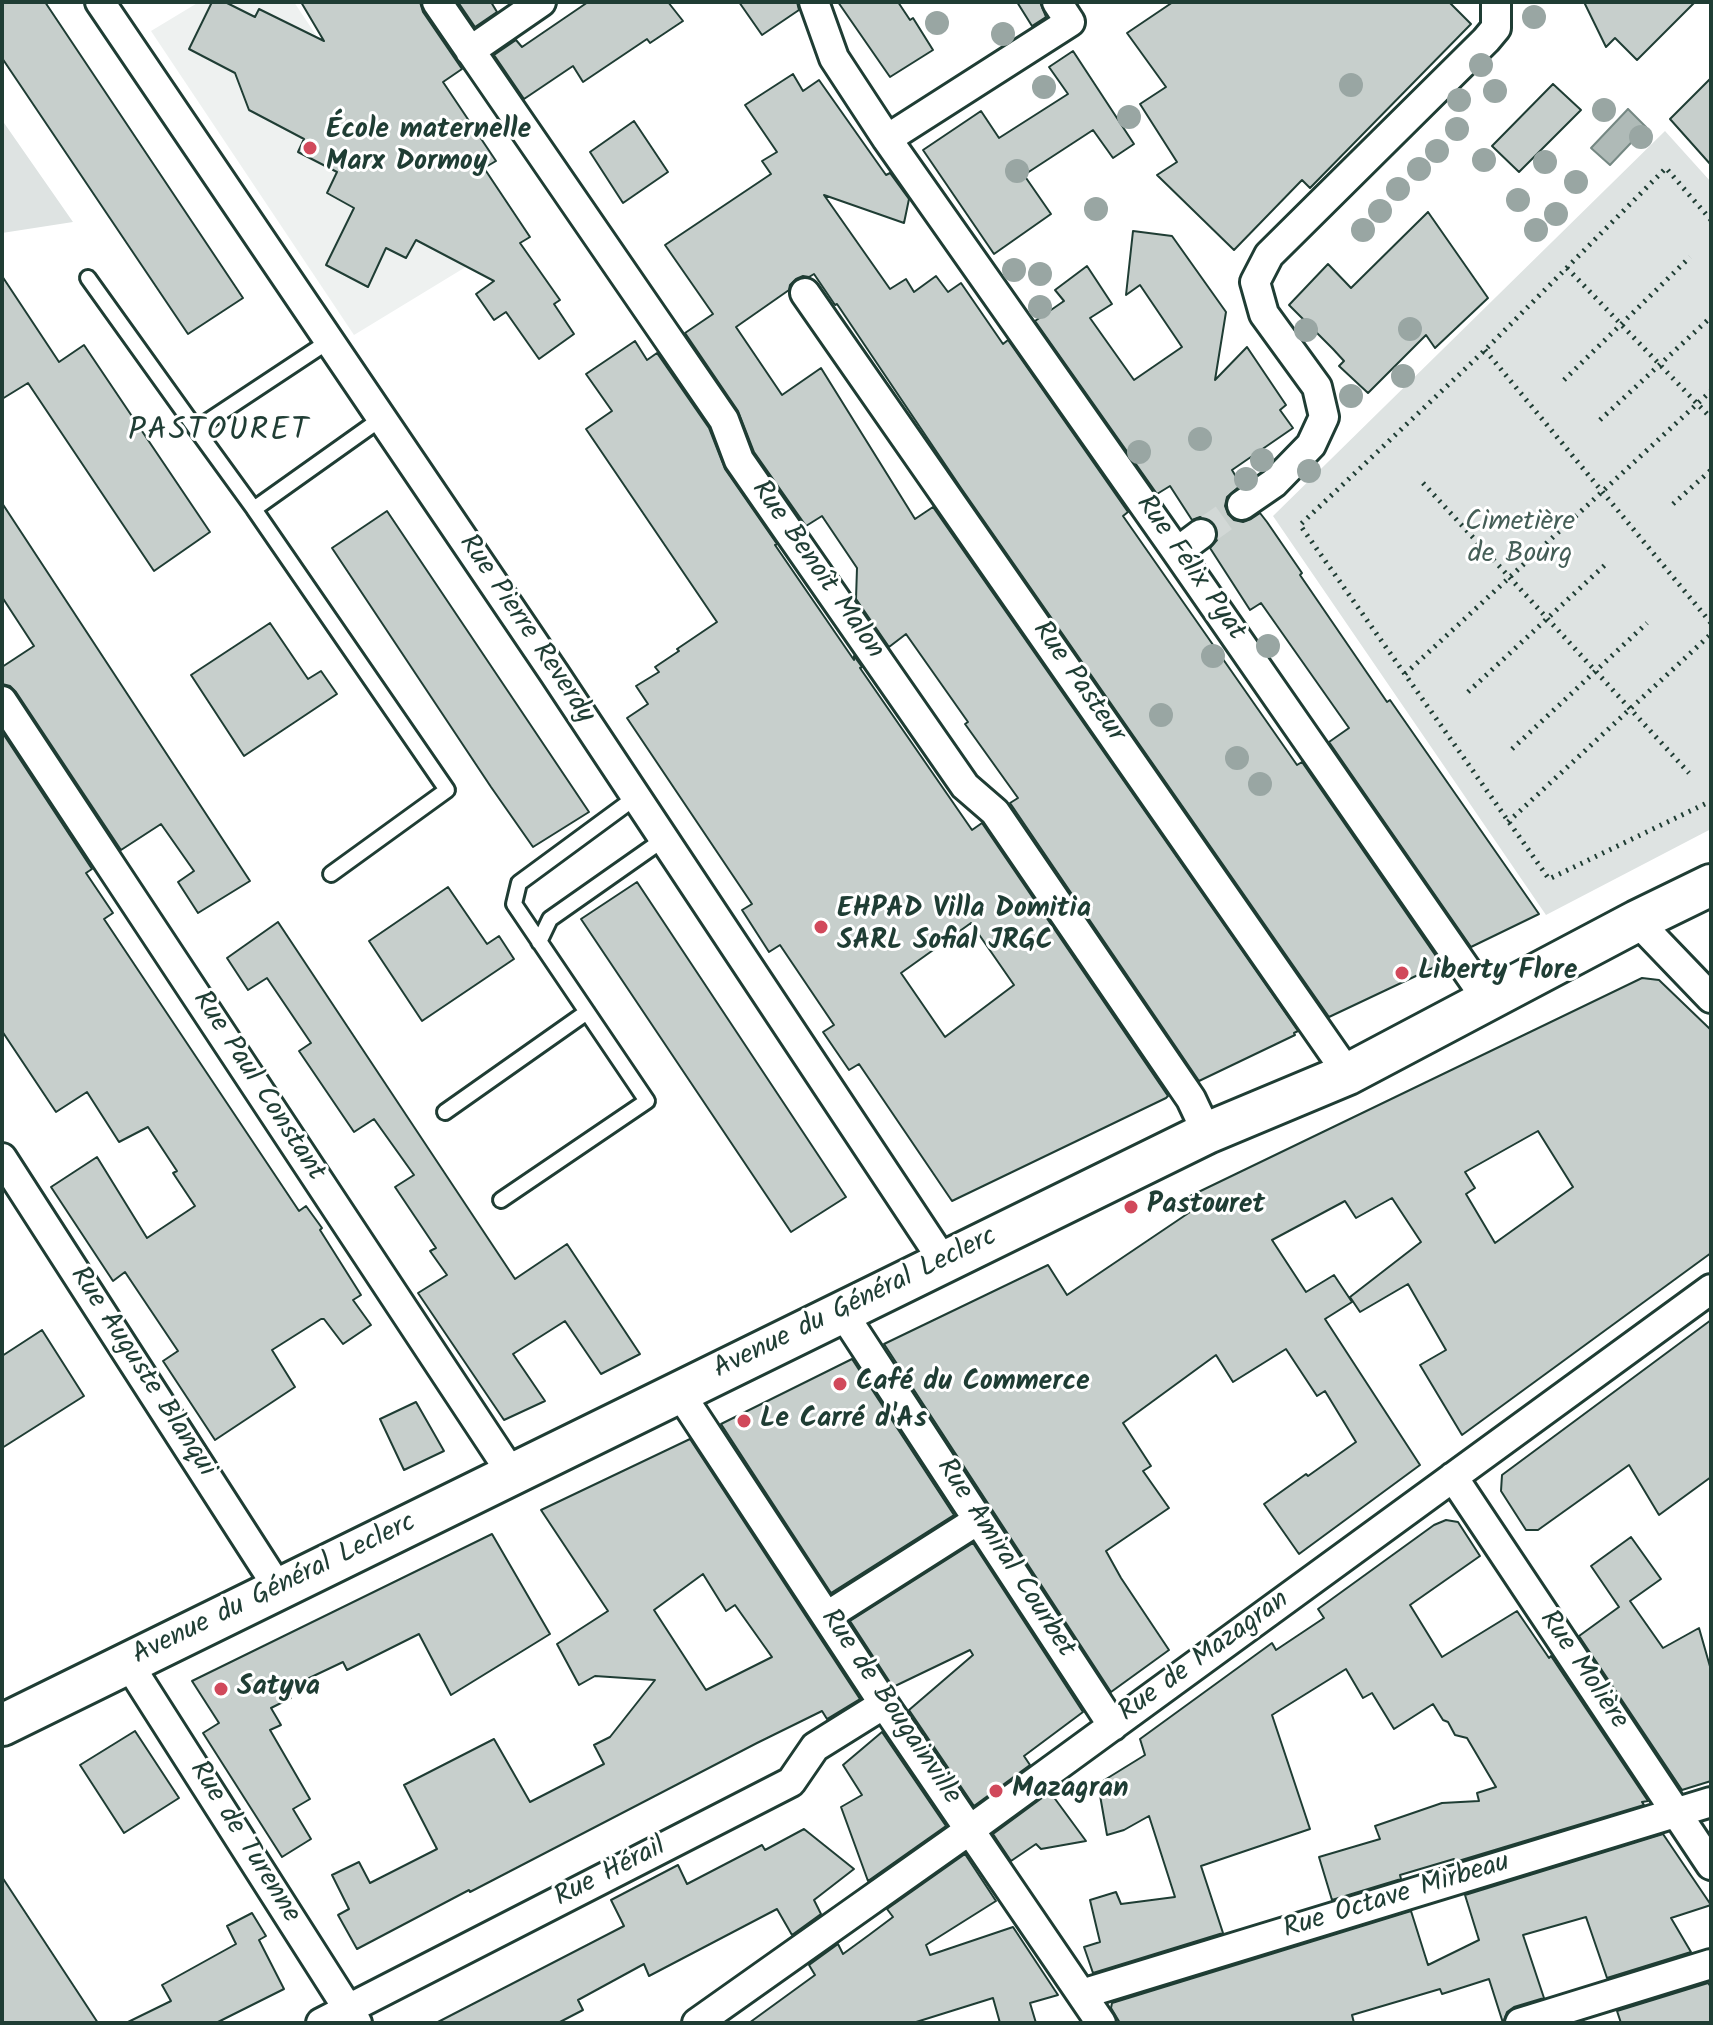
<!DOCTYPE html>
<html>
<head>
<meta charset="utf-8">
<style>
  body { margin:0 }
  #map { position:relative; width:1713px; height:2025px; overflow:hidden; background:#fff; font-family:Kalam,sans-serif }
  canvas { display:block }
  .frame { position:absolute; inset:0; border:4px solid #1f3d34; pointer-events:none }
</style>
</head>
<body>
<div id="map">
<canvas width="1713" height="2025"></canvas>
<div class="frame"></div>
</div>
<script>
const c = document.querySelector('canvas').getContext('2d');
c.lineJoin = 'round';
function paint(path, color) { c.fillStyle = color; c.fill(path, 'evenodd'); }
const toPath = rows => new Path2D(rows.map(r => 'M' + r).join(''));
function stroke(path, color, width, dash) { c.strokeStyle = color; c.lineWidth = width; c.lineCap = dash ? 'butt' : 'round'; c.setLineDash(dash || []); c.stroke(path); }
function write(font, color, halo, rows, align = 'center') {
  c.font = font + ' Kalam,sans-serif'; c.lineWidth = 6; c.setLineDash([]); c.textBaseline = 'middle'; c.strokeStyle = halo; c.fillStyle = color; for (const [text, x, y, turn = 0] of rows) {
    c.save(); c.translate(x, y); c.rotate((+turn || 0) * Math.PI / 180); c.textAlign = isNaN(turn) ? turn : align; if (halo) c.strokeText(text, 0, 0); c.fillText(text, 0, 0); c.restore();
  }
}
const built = toPath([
  [199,2,294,2,469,265,354,335,151,31]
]);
const green = toPath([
  [2,120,73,222,2,233],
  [1665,131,1711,182,1711,829,1546,915,1273,516]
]);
const water = toPath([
  [1628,109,1646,127,1610,165,1591,148,1628,109]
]);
const building = toPath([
  [2,2,45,2,243,298,188,334,2,58,2,2],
  [212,2,225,2,255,17,259,9,324,41,301,2,420,2,423,12,462,69,443,82,496,161,484,168,530,237,520,243,560,300,554,304,574,334,539,359,506,312,494,320,476,294,494,281,416,240,406,258,386,248,368,287,326,265,354,208,327,193,337,172,298,152,304,139,249,110,235,73,189,49,212,2],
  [458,2,491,2,497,12,475,27,458,2],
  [588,2,668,2,683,21,650,43,647,39,583,82,573,66,524,99,494,55,516,40,522,47,588,2],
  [739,2,797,2,799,10,762,35,739,2],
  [838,2,898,2,910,20,913,18,933,50,890,77,838,2],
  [1017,2,1040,2,1046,17,1032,26,1017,2],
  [1173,2,1449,2,1471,24,1310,188,1302,180,1234,250,1157,175,1177,162,1140,104,1166,87,1127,33,1173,2],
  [1584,2,1695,2,1637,60,1615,38,1606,47,1584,2],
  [1073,51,1134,144,1113,158,1093,130,1024,175,1051,214,994,254,923,150,981,111,999,138,1068,94,1049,67,1073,51],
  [793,74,803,91,819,80,886,175,890,173,909,199,904,223,824,195,890,289,906,279,914,292,936,276,948,292,961,283,1003,344,1008,340,1128,512,1123,516,1297,765,1302,762,1440,962,1435,964,1437,966,1329,1017,961,488,837,304,835,305,814,274,809,277,803,276,796,279,790,285,789,290,736,327,782,395,821,368,915,519,933,507,1298,1031,1294,1033,1295,1035,1199,1081,1010,803,1018,798,965,724,968,722,906,634,889,647,856,599,857,568,822,516,806,526,754,452,738,411,685,333,713,314,665,245,771,174,762,161,777,152,745,105,793,74],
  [1711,78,1711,165,1670,119,1711,78],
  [1553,84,1581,110,1519,172,1492,146,1553,84],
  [634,121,668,172,623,203,590,152,634,121],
  [1428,212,1488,298,1435,348,1426,335,1368,393,1339,366,1344,361,1333,349,1289,305,1328,264,1351,288,1428,212],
  [1133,231,1172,236,1226,312,1215,380,1247,347,1286,405,1280,410,1293,428,1232,470,1241,485,1227,497,1225,506,1228,514,1234,520,1243,522,1251,519,1260,513,1267,522,1302,573,1300,575,1387,702,1390,700,1539,914,1471,947,1329,742,1349,728,1261,603,1250,610,1210,548,1217,540,1218,531,1215,524,1207,518,1200,517,1192,520,1170,486,1157,494,1035,321,1064,301,1055,290,1087,266,1112,304,1090,318,1134,380,1182,347,1140,285,1126,295,1133,231],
  [2,276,59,362,84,345,210,532,154,571,28,383,2,399,2,276],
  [635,341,647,360,657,353,709,428,725,469,777,544,775,545,854,660,854,656,862,667,860,668,972,830,982,823,1168,1096,1166,1098,952,1201,859,1064,849,1070,823,1032,834,1025,780,945,769,952,742,910,752,904,627,718,648,704,636,686,659,672,655,667,679,651,677,649,717,622,586,429,612,411,586,374,635,341],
  [971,923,1014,985,945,1037,901,973,971,923],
  [2,503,250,881,198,913,178,882,194,871,161,824,121,850,16,692,10,686,2,684,2,667,34,646,2,597,2,503],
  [387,511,589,812,533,847,491,787,332,548,387,511],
  [270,623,308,679,321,671,337,694,244,756,191,675,270,623],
  [2,732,92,869,86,873,113,913,104,919,299,1211,306,1206,322,1228,320,1230,361,1295,353,1300,371,1325,343,1344,324,1319,321,1319,272,1350,295,1387,215,1440,163,1361,178,1351,125,1272,113,1281,51,1187,97,1157,147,1238,195,1206,173,1173,177,1171,148,1127,119,1142,87,1092,56,1112,2,1031,2,732],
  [637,882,846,1197,791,1232,581,919,637,882],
  [448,887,487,944,499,936,514,959,422,1021,369,941,448,887],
  [278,922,515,1279,567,1244,640,1354,601,1374,565,1321,513,1354,545,1401,504,1420,418,1293,447,1275,430,1251,436,1248,395,1187,414,1175,374,1119,354,1132,299,1051,311,1043,267,978,248,990,227,958,278,922],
  [1642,978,1659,980,1711,1030,1711,1253,1462,1435,1420,1365,1446,1350,1408,1284,1360,1312,1350,1297,1421,1242,1392,1198,1356,1218,1345,1201,1272,1240,1306,1292,1334,1275,1352,1302,1325,1319,1420,1465,1299,1554,1264,1504,1306,1474,1308,1476,1356,1442,1325,1391,1317,1396,1286,1349,1233,1382,1216,1355,1123,1423,1151,1466,1143,1471,1169,1508,1106,1551,1121,1578,1169,1650,1111,1692,884,1344,1048,1265,1067,1295,1193,1210,1186,1198,1642,978],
  [1538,1131,1573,1187,1495,1243,1466,1194,1475,1188,1465,1172,1538,1131],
  [1711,1320,1711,1477,1659,1515,1629,1465,1538,1530,1526,1530,1501,1491,1502,1475,1711,1320],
  [42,1330,84,1396,2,1448,2,1356,42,1330],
  [852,1359,954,1515,831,1593,721,1424,852,1359],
  [416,1402,444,1451,404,1470,380,1419,416,1402],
  [690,1439,860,1699,827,1719,822,1711,757,1743,470,1892,469,1890,357,1949,338,1915,349,1909,332,1875,359,1862,370,1883,437,1849,404,1785,494,1739,530,1802,604,1764,594,1745,610,1737,655,1680,595,1676,579,1685,557,1644,608,1611,541,1510,690,1439],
  [703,1574,726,1611,735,1605,772,1657,706,1690,654,1610,703,1574],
  [1446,1520,1458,1522,1480,1556,1410,1605,1442,1657,1517,1611,1549,1658,1551,1656,1648,1801,1642,1802,1644,1805,1455,1862,1454,1859,1400,1875,1401,1879,1332,1900,1319,1857,1380,1839,1375,1826,1442,1803,1479,1801,1477,1793,1496,1787,1467,1738,1455,1735,1448,1722,1443,1720,1433,1704,1394,1729,1372,1693,1363,1698,1346,1669,1272,1715,1310,1829,1201,1866,1223,1933,1093,1973,1084,1947,1100,1942,1090,1900,1116,1892,1121,1904,1175,1897,1149,1816,1124,1830,1107,1835,1098,1784,1145,1755,1140,1739,1272,1643,1276,1650,1324,1618,1318,1609,1434,1525,1446,1520],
  [492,1534,550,1634,451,1695,419,1634,347,1670,343,1662,286,1689,291,1698,271,1708,281,1725,270,1730,310,1799,293,1809,311,1839,282,1857,203,1733,219,1723,192,1681,492,1534],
  [1631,1537,1661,1579,1630,1601,1663,1648,1699,1628,1711,1670,1711,1781,1682,1790,1579,1636,1619,1607,1591,1566,1631,1537],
  [973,1543,1083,1712,1024,1756,1030,1765,974,1806,909,1710,973,1655,970,1650,893,1687,850,1621,973,1543],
  [135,1731,179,1798,124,1833,80,1765,135,1731],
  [882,1732,946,1826,868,1881,841,1807,862,1795,843,1765,882,1732],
  [1050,1792,1086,1841,1041,1849,1036,1844,1011,1861,993,1834,1050,1792],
  [804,1829,854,1869,814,1900,821,1914,792,1935,777,1909,649,1976,644,1964,578,2000,583,2010,558,2023,436,2023,624,1926,611,1900,678,1865,687,1884,762,1845,765,1850,804,1829],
  [1663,1834,1711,1905,1671,1918,1691,1952,1607,1978,1586,1917,1523,1935,1544,1998,1514,2007,1507,2012,1503,2023,1489,1979,1442,1994,1440,1989,1352,2015,1354,2023,1120,2023,1111,2008,1112,2003,1411,1911,1428,1965,1479,1940,1465,1895,1663,1834],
  [965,1854,996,1901,926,1945,930,1955,1013,1927,1058,1995,1030,2003,1036,2023,1000,2023,993,1998,913,2023,749,2023,815,1975,809,1965,838,1944,843,1954,869,1935,893,1917,887,1909,965,1854],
  [2,1877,98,2023,2,2023,2,1877],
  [252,1913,266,1936,259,1940,284,1989,216,2023,126,2023,171,2001,162,1985,236,1944,227,1926,252,1913],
  [1708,1983,1711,1987,1711,2023,1621,2023,1617,2011,1708,1983]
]);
const streetTunnel = toPath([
  [1201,534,1242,505]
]);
const path = toPath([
  [1711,220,1666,168,1485,350,1300,525,1549,879,1711,801],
  [1567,268,1711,418],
  [1485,350,1711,623],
  [1564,380,1690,257],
  [1600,420,1711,317],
  [1423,483,1689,773],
  [1673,504,1711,470],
  [1405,674,1711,391],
  [1468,692,1606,564],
  [1512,749,1647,623],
  [1508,822,1711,634]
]);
const lane = toPath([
  [88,278,196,429],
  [329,341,196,429,254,509,382,418],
  [254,509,447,790,331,874],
  [539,942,550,919,664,839],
  [445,1112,587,1012],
  [501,1200,647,1101,514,904,519,883,636,797]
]);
const street = toPath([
  [100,2,554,673,944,1262],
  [437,2,724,420,739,460,965,786,995,812,1191,1099,1207,1133],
  [814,2,834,58,887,139,1177,552,1488,1001],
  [470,51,541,2],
  [887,139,1070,22,1057,2],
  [805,293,1348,1074],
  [1242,505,1274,483,1311,445,1324,417,1317,387,1264,314,1255,282,1269,255,1486,40,1496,28,1496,2],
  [1177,552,1201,534],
  [2,701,512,1474],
  [1637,921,1711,998],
  [2,1158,279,1589],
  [842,1312,1113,1726],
  [679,1392,884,1704,1101,2023],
  [1453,1477,1711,1865],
  [827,1616,978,1520],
  [128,1663,357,2023],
  [1082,1994,1711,1802],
  [321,2023,791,1782,815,1747,884,1704],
  [697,2023,971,1829,1711,1289],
  [1520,2023,1711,1964]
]);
const secondary = toPath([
  [2,1725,1207,1133,1348,1074,1637,921,1711,885]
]);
const trees = [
  [1534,17],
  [937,23],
  [1003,34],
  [1481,65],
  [1351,85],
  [1044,87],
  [1495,91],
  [1459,100],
  [1604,110],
  [1129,117],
  [1457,129],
  [1641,137],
  [1437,151],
  [1484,160],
  [1545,162],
  [1419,169],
  [1017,171],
  [1576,182],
  [1398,189],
  [1518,200],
  [1096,209],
  [1380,211],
  [1556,214],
  [1363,230],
  [1536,230],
  [1014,270],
  [1040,274],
  [1040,307],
  [1410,329],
  [1306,330],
  [1403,376],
  [1351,396],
  [1200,439],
  [1139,452],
  [1262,460],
  [1309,471],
  [1246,479],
  [1268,646],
  [1213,656],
  [1161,715],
  [1237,758],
  [1260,784]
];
const markers = [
  [310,148,8,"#d1495b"],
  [821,927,8,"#d1495b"],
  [1402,973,8,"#d1495b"],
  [1131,1207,8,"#d1495b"],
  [840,1384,8,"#d1495b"],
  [744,1421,8,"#d1495b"],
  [221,1689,8,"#d1495b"],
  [996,1791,8,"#d1495b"]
];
const poiNames = [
  ["École maternelle",326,132],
  ["Marx Dormoy",326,164],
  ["EHPAD Villa Domitia",837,911],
  ["SARL Sofial JRGC",837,943],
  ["Liberty Flore",1418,973],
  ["Pastouret",1147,1207],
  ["Café du Commerce",856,1384],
  ["Le Carré d'As",760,1421],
  ["Satyva",237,1689],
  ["Mazagran",1012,1791]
];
const parkNames = [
  ["Cimetière",1520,524],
  ["de Bourg",1520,556]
];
const streetNames = [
  ["Rue Félix Pyat",1189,569,55],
  ["Rue Benoît Malon",816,571,55],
  ["Rue Pierre Reverdy",525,630,56],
  ["Rue Pasteur",1077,683,55],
  ["Rue Paul Constant",257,1087,57],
  ["Avenue du Général Leclerc",856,1305,-26],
  ["Rue Auguste Blanqui",141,1373,57],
  ["Rue Amiral Courbet",1004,1559,57],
  ["Avenue du Général Leclerc",275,1591,-26],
  ["Rue de Mazagran",1205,1658,-36],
  ["Rue Molière",1582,1671,56],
  ["Rue de Bougainville",889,1708,56],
  ["Rue de Turenne",243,1843,58],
  ["Rue Hérail",611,1874,-27],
  ["Rue Octave Mirbeau",1397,1898,-17]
];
const quarterNames = [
  ["PASTOURET",219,434]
];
paint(built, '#eef1f0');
paint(green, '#dee3e2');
paint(water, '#afbab7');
stroke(water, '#758883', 2);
paint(building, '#c7cfcc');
stroke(building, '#1f3d34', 2);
stroke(streetTunnel, '#d2d8d6', 28, [28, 14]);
stroke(lane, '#1f3d34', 20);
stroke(street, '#1f3d34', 34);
stroke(secondary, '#1f3d34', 46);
stroke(path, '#1f3d34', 5, [2, 6]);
stroke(lane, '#fff', 14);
stroke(street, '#fff', 28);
stroke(secondary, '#fff', 40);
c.fillStyle = '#99a6a3';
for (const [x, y] of trees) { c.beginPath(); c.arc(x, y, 12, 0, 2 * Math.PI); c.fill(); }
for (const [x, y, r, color] of markers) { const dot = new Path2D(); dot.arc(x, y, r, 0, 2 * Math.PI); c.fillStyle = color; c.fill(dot); stroke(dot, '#fff', 3); }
write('bold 28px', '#1f3d34', '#fff', poiNames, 'left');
write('28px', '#455e57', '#fff', parkNames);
write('28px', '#1f3d34', '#fff', streetNames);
c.letterSpacing = '2px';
write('32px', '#1f3d34', '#fff', quarterNames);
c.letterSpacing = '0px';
</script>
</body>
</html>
